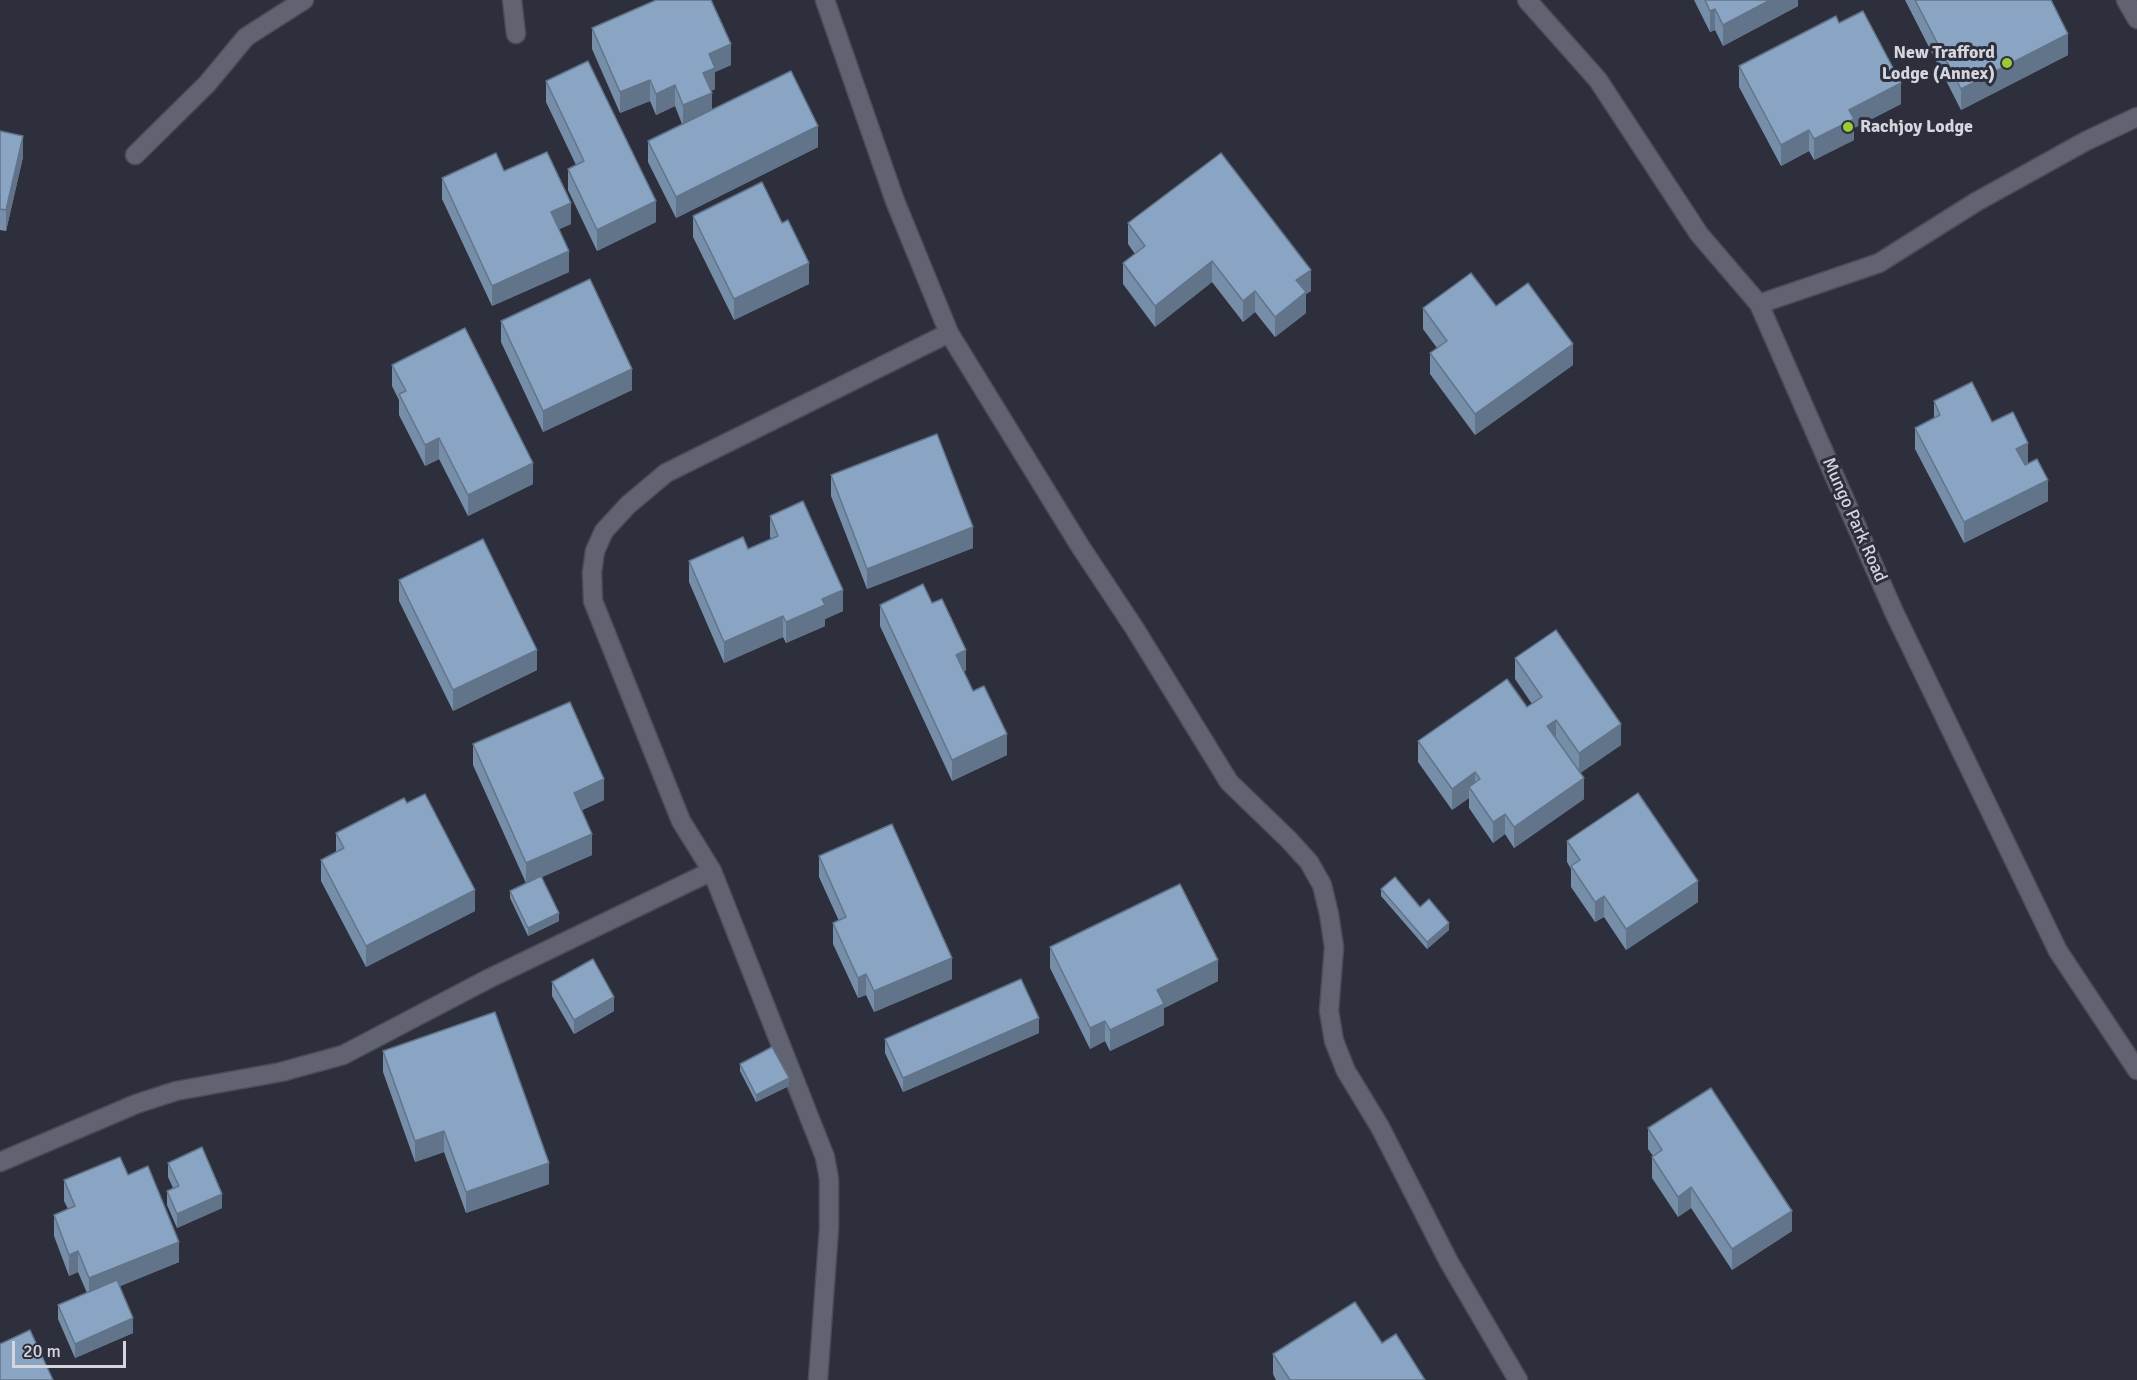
<!DOCTYPE html>
<html>
<head>
<meta charset="utf-8">
<style>
  body { margin:0 }
  #map { position:relative; width:2137px; height:1380px; overflow:hidden; background:#2e2f3c; font-family:Signika,sans-serif }
  canvas { display:block }
  .scale { position:absolute; left:12px; top:1341px; width:114px; height:27px; box-sizing:border-box; border:3px solid #d4d5dd; border-top:0; padding-left:8px; font-size:18px; line-height:21px; white-space:nowrap; color:#d4d5dd; -webkit-text-stroke:4px #2e2f3c; paint-order:stroke }
</style>
</head>
<body>
<div id="map">
<canvas width="2137" height="1380"></canvas>
<div class="scale">20 m</div>
</div>
<script>
const c = document.querySelector('canvas').getContext('2d');
c.lineJoin = 'round';
const toPath = rows => new Path2D(rows.map(r => 'M' + r).join(''));
function stroke(path, color, width, dash) { c.strokeStyle = color; c.lineWidth = width; c.lineCap = dash ? 'butt' : 'round'; c.setLineDash(dash || []); c.stroke(path); }
function paint(path, color) { c.fillStyle = color; c.fill(path, 'evenodd'); }
function write(font, color, halo, rows, align = 'center') {
  c.font = font + ' Signika,sans-serif'; c.lineWidth = 6; c.setLineDash([]); c.textBaseline = 'middle'; c.strokeStyle = halo; c.fillStyle = color; for (const [text, x, y, turn = 0] of rows) {
    c.save(); c.translate(x, y); c.rotate((+turn || 0) * Math.PI / 180); c.textAlign = isNaN(turn) ? turn : align; if (halo) c.strokeText(text, 0, 0); c.fillText(text, 0, 0); c.restore();
  }
}
const minor = toPath([
  [512,0,516,34],
  [825,0,895,201,949,333,1080,546,1135,629,1229,782,1289,840,1309,862,1322,885,1329,914,1334,947,1329,1011,1334,1041,1346,1071,1380,1127,1449,1262,1518,1380],
  [1527,0,1598,80,1699,234,1759,304,1894,612,2058,951,2137,1070],
  [2126,0,2137,19],
  [135,155,207,84,246,37,304,0],
  [1759,304,1879,263,1976,202,2086,141,2137,117],
  [0,1162,136,1104,176,1091,281,1072,343,1055,488,979,712,871],
  [818,1380,829,1228,829,1179,825,1157,712,871,681,821,593,601,592,572,595,551,604,531,628,505,666,473,949,333]
]);
const wall = toPath([
  [1694,0,1798,0,1798,6,1723,46,1715,30,1710,32],
  [1905,0,2051,0,2068,55,1961,110],
  [1839,23,1901,104,1854,128,1854,140,1814,160,1809,151,1781,166,1739,87,1739,66],
  [592,28,731,65,715,72,715,89,711,91,712,110,818,147,676,218,648,162,648,141,682,124,675,106,656,115,650,101,620,113,592,49],
  [546,81,656,222,597,251,568,190,568,169,576,165,546,102],
  [0,131,23,157,6,231,0,230],
  [504,171,571,224,559,229,569,272,492,306,442,199,442,178],
  [693,216,809,284,734,320,693,237],
  [1128,223,1311,291,1306,294,1306,313,1275,337,1255,312,1243,322,1212,282,1155,327,1123,284,1123,263,1135,254,1128,244],
  [1496,306,1573,365,1475,435,1430,374,1430,353,1437,348,1423,329,1423,308],
  [501,321,632,390,543,432,501,342],
  [392,365,533,484,468,516,439,459,425,466,399,415,399,400,392,386],
  [1934,401,1992,422,2048,501,1964,543,1915,449,1915,428,1934,418],
  [831,475,973,548,867,589,831,496],
  [770,516,843,611,825,619,825,626,786,643,783,637,724,663,689,582,689,561,748,549,771,539,770,537],
  [399,580,537,670,453,711,399,601],
  [880,605,966,670,964,672,973,691,1007,755,952,781,880,626],
  [1515,658,1621,745,1580,773,1584,799,1514,848,1505,834,1493,843,1469,808,1469,798,1452,810,1418,762,1418,741,1527,707,1532,704,1515,679],
  [473,744,604,800,582,810,592,855,542,877,559,921,528,936,510,898,510,891,526,883,473,765],
  [407,803,475,911,366,967,321,881,321,860,336,853,336,833],
  [1567,841,1698,902,1626,950,1604,917,1595,922,1571,887,1571,869,1567,862],
  [819,856,952,979,874,1012,866,995,858,998,833,944,833,923,839,921,819,877],
  [1381,889,1420,907,1449,930,1427,949,1381,896],
  [1050,947,1218,981,1164,1008,1164,1025,1110,1051,1105,1041,1090,1049,1050,968],
  [552,982,614,1011,574,1034,552,996],
  [1039,1033,903,1092,885,1053,885,1039],
  [383,1051,549,1184,466,1213,444,1152,415,1162,383,1072],
  [740,1064,789,1086,756,1102,740,1071],
  [1648,1128,1792,1231,1732,1270,1691,1208,1678,1217,1652,1178,1652,1157,1653,1156,1648,1149],
  [168,1163,222,1208,177,1228,167,1205,167,1191,173,1188,168,1177],
  [128,1175,179,1262,120,1286,133,1333,75,1358,58,1319,58,1305,87,1293,78,1272,69,1276,54,1236,54,1215,68,1209,64,1201,64,1180],
  [1382,1343,1425,1380,1276,1380,1273,1374,1273,1354]
]);
const shadedWall = toPath([
  [1770,0,1798,0,1798,6,1723,46,1723,25],
  [1715,9,1715,30,1710,32,1710,11],
  [2068,34,2068,55,1961,110,1961,89],
  [731,44,731,65,715,72,715,89,703,94,703,73,709,54],
  [650,80,650,101,620,113,620,92],
  [1901,83,1901,104,1854,128,1854,140,1814,160,1814,139,1849,110],
  [675,85,675,106,656,115,656,94],
  [712,93,712,114,683,126,683,105],
  [818,126,818,147,676,218,676,197],
  [1809,130,1809,151,1781,166,1781,145],
  [23,136,23,157,6,231,6,210],
  [656,201,656,222,597,251,597,230],
  [571,203,571,224,551,233,551,212],
  [569,251,569,272,492,306,492,286],
  [1212,261,1212,282,1155,327,1155,306],
  [809,263,809,284,734,320,734,299],
  [1311,270,1311,291,1306,294,1306,313,1275,337,1275,317,1296,280],
  [1255,291,1255,312,1243,322,1243,301],
  [1573,344,1573,365,1475,435,1475,414],
  [632,369,632,390,543,432,543,411],
  [439,438,439,459,425,466,425,445],
  [2028,443,2028,463,2016,470,2016,449],
  [533,463,533,484,468,516,468,495],
  [2048,480,2048,501,1964,543,1964,522],
  [973,527,973,548,867,589,867,569],
  [843,590,843,611,825,619,825,626,786,643,786,622,822,599],
  [783,616,783,637,724,663,724,642],
  [537,650,537,670,453,711,453,690],
  [966,650,966,670,956,676,956,655],
  [1556,720,1556,741,1547,726],
  [1621,724,1621,745,1579,774,1579,753],
  [1007,734,1007,755,952,781,952,760],
  [1475,772,1475,793,1469,787,1469,798,1452,810,1452,789],
  [1584,778,1584,799,1514,848,1514,827],
  [604,779,604,800,574,814,574,793],
  [1505,814,1505,834,1493,843,1493,822],
  [592,834,592,855,526,884,526,863],
  [1698,881,1698,902,1626,950,1626,929],
  [475,890,475,911,366,967,366,946],
  [1604,896,1604,917,1595,922,1595,902],
  [559,913,559,921,528,936,528,928],
  [1449,923,1449,930,1427,949,1427,942],
  [952,958,952,979,874,1012,874,991],
  [1218,960,1218,981,1164,1008,1164,1025,1110,1051,1110,1030,1157,990],
  [866,974,866,995,858,998,858,978],
  [614,997,614,1011,574,1034,574,1020],
  [1039,1018,1039,1033,903,1092,903,1078],
  [1105,1021,1105,1041,1090,1049,1090,1028],
  [789,1078,789,1086,756,1102,756,1095],
  [444,1131,444,1152,415,1162,415,1141],
  [549,1163,549,1184,466,1213,466,1192],
  [1691,1187,1691,1208,1678,1217,1678,1197],
  [222,1194,222,1208,177,1228,177,1214],
  [1792,1211,1792,1231,1732,1270,1732,1249],
  [179,1242,179,1262,89,1299,89,1278],
  [78,1251,78,1272,69,1276,69,1255],
  [133,1318,133,1333,75,1358,75,1344]
]);
const building = toPath([
  [656,0,711,0,731,44,709,54,715,68,703,73,712,93,683,105,675,85,656,94,650,80,620,92,592,28,656,0],
  [1705,0,1770,0,1723,25,1715,9,1710,11,1705,0],
  [1915,0,2051,0,2068,34,1961,89,1915,0],
  [1863,11,1901,83,1849,110,1854,119,1814,139,1809,130,1781,145,1739,66,1836,16,1839,23,1863,11],
  [588,61,656,201,597,230,568,169,584,161,546,81,588,61],
  [791,71,818,126,676,197,648,141,791,71],
  [0,131,23,136,6,210,0,209,0,131],
  [547,152,571,203,551,212,569,251,492,286,442,178,496,153,504,171,547,152],
  [1221,153,1311,270,1296,280,1306,292,1275,317,1255,291,1243,301,1212,261,1155,306,1123,263,1145,246,1128,223,1221,153],
  [762,182,782,223,788,220,809,263,734,299,693,216,762,182],
  [1471,273,1496,306,1528,283,1573,344,1475,414,1430,353,1447,341,1423,308,1471,273],
  [590,279,632,369,543,411,501,321,590,279],
  [465,328,533,463,468,495,439,438,425,445,399,394,406,391,392,365,465,328],
  [1972,382,1992,422,2013,412,2028,443,2016,449,2025,465,2037,459,2048,480,1964,522,1915,428,1940,415,1934,401,1972,382],
  [937,434,973,527,867,569,831,475,937,434],
  [803,501,843,590,822,599,825,605,786,622,783,616,724,642,689,561,743,537,748,549,778,536,770,516,803,501],
  [483,539,537,650,453,690,399,580,483,539],
  [923,584,932,603,942,599,966,650,956,655,973,691,984,686,1007,734,952,760,880,605,923,584],
  [1556,630,1621,724,1579,753,1556,720,1547,726,1584,778,1514,827,1505,814,1493,822,1469,787,1480,779,1475,772,1452,789,1418,741,1507,679,1527,707,1542,697,1515,658,1556,630],
  [570,702,604,779,574,793,592,834,526,863,473,744,570,702],
  [1638,793,1698,881,1626,929,1604,896,1595,902,1571,866,1580,860,1567,841,1638,793],
  [425,794,475,890,366,946,321,860,344,848,336,833,404,798,407,803,425,794],
  [892,824,952,958,874,991,866,974,858,978,833,923,846,917,819,856,892,824],
  [541,876,559,913,528,928,510,891,541,876],
  [1395,877,1420,907,1429,899,1449,923,1427,942,1381,889,1395,877],
  [1180,884,1218,960,1157,990,1164,1004,1110,1030,1105,1021,1090,1028,1050,947,1180,884],
  [593,959,614,997,574,1020,552,982,593,959],
  [1021,979,1039,1018,903,1078,885,1039,1021,979],
  [495,1012,549,1163,466,1192,444,1131,415,1141,383,1051,495,1012],
  [772,1047,789,1078,756,1095,740,1064,772,1047],
  [1711,1088,1792,1211,1732,1249,1691,1187,1678,1197,1652,1157,1662,1150,1648,1128,1711,1088],
  [202,1147,222,1194,177,1214,167,1191,179,1186,168,1163,202,1147],
  [120,1157,128,1175,148,1166,179,1242,89,1278,78,1251,69,1255,54,1215,75,1206,64,1180,120,1157],
  [117,1280,133,1318,75,1344,58,1305,117,1280],
  [1355,1302,1382,1343,1396,1334,1425,1380,1290,1380,1273,1354,1355,1302],
  [30,1330,53,1380,0,1380,0,1344,30,1330]
]);
const markers = [
  [2007,63,6,"#9bcb33"],
  [1848,127,6,"#9bcb33"]
];
const poiNames = [
  ["New Trafford",1995,53],
  ["Lodge (Annex)",1995,74],
  ["Rachjoy Lodge",1860,127,"left"]
];
const streetNames = [
  ["Mungo Park Road",1854,520,66]
];
stroke(minor, '#4c4c57', 21);
stroke(minor, '#626372', 18);
paint(wall, '#778ea9');
paint(shadedWall, '#617489');
paint(building, '#8aa5c4');
stroke(building, '#617489', 1.5);
for (const [x, y, r, color] of markers) { const dot = new Path2D(); dot.arc(x, y, r, 0, 2 * Math.PI); c.fillStyle = color; c.fill(dot); stroke(dot, '#2e2f3c', 2); }
write('bold 18px', '#d4d5dd', '#2e2f3c', poiNames, 'right');
write('18px', '#d4d5dd', '#2e2f3c', streetNames);
</script>
</body>
</html>
